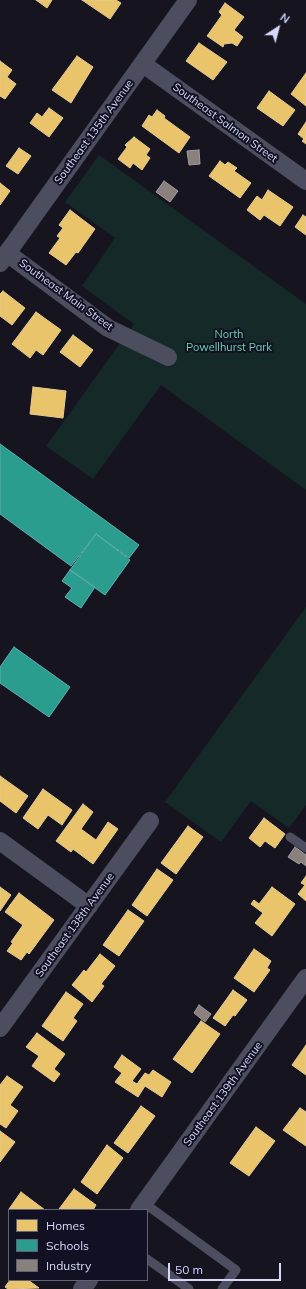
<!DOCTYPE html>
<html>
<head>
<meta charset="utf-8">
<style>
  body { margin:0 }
  #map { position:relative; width:306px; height:1289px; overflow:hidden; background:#16151f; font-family:Mulish,sans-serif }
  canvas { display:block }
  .legend { position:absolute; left:8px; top:1209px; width:140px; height:72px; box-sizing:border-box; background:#121123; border:1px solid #616179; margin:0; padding:5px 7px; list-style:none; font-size:12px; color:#d8d9fa }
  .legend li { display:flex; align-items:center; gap:8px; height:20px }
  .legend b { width:20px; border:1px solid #616179 }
  .north { position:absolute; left:258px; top:8px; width:40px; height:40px; -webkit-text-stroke:3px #121123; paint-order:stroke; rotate:36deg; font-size:11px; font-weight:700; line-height:16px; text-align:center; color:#d8d9fa }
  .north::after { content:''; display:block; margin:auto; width:14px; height:18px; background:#d8d9fa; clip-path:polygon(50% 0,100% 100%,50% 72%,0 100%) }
  .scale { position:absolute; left:168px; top:1263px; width:113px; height:18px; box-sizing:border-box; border:2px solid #d8d9fa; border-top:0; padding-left:5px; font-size:12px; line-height:14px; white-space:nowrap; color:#d8d9fa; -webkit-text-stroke:3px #121123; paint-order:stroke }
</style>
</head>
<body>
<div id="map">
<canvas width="306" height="1289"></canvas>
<ul class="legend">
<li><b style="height:11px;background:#e9c46a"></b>Homes</li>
<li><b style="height:11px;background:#2a9d8f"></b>Schools</li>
<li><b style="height:11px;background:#8a817c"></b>Industry</li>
</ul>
<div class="north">N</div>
<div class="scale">50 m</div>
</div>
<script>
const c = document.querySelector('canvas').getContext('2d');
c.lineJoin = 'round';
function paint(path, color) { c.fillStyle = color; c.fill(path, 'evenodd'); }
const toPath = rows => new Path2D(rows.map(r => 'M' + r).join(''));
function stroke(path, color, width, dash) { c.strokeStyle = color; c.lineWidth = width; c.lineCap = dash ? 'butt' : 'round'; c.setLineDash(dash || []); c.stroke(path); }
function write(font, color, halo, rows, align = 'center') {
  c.font = font + ' Mulish,sans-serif'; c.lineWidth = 4; c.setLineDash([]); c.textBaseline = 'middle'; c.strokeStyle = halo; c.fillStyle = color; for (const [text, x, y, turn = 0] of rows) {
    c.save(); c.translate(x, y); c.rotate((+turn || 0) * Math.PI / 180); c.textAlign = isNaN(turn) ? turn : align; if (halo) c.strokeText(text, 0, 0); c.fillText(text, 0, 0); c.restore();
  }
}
const green = toPath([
  [99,155,306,304,306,490,161,385,93,479,46,446,134,324,82,286,115,238,65,202],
  [306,607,306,805,289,828,251,801,221,842,165,802]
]);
const homes = toPath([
  [36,0,52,0,47,8,36,0],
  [82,0,116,0,121,3,110,19,82,0],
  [225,3,244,17,234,30,243,37,237,46,232,43,224,44,223,47,207,36,222,15,219,12,225,3],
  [199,43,227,62,213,80,186,61,199,43],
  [77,56,93,67,71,103,52,90,77,56],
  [0,61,12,70,7,77,16,84,5,99,0,96,0,61],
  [306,73,306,106,291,94,306,73],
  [269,91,295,110,283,126,257,108,269,91],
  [49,108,63,118,49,137,30,123,37,113,42,117,49,108],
  [157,110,165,116,164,118,190,137,179,153,142,126,149,115,152,117,157,110],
  [306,122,306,144,302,141,304,139,298,134,306,122],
  [134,137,150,149,146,155,150,158,142,170,133,163,130,168,118,159,127,147,125,145,134,137],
  [19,148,31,156,18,174,6,166,19,148],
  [220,161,225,165,228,162,237,168,234,171,251,183,240,198,209,176,220,161],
  [0,183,10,191,0,205,0,183],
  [268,190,293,207,280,226,264,215,260,220,247,210,257,196,262,200,268,190],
  [70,210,95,229,78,253,76,252,66,265,49,253,60,238,57,236,63,228,59,225,70,210],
  [303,215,306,217,306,235,295,227,303,215],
  [3,291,25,308,12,325,0,316,0,294,3,291],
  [36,312,61,330,43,355,36,350,30,358,12,344,36,312],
  [73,335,93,350,80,367,60,352,73,335],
  [33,387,66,391,63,418,30,414,33,387],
  [0,776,28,796,16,813,0,801,0,776],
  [43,789,72,810,62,825,48,815,38,829,23,818,43,789],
  [83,804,93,812,81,829,96,840,108,822,118,829,93,864,73,849,71,852,56,841,83,804],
  [264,818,285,834,275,848,265,841,260,847,249,838,264,818],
  [188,826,203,837,176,874,161,863,188,826],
  [157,869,173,880,147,916,132,905,157,869],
  [306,876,306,901,298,894,305,885,301,883,306,876],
  [0,887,11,895,0,911,0,887],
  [272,887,295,904,272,936,255,923,263,913,251,904,254,900,259,904,272,887],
  [19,893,54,920,29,954,27,952,21,960,7,951,13,943,11,942,23,925,5,912,19,893],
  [128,910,144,921,119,956,103,945,128,910],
  [254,949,271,961,267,968,270,970,254,992,234,978,254,949],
  [100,954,115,966,101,984,104,986,92,1002,72,985,84,970,86,972,100,954],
  [233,990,247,1000,235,1016,233,1015,225,1026,213,1018,233,990],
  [66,992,83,1004,73,1018,77,1021,63,1041,42,1026,66,992],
  [201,1021,220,1034,192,1073,173,1059,201,1021],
  [37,1033,65,1054,54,1069,60,1074,54,1082,32,1066,39,1056,26,1047,37,1033],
  [306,1045,306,1075,292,1065,306,1045],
  [122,1055,141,1069,132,1081,137,1084,145,1073,149,1075,153,1070,171,1082,162,1097,145,1086,138,1097,115,1082,122,1073,114,1067,122,1055],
  [7,1076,23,1087,10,1105,18,1111,6,1128,0,1124,0,1085,7,1076],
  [141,1106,155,1116,128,1153,114,1143,141,1106],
  [300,1108,306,1112,306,1146,283,1130,300,1108],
  [256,1127,275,1141,249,1176,230,1163,256,1127],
  [0,1131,15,1142,0,1162,0,1131],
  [107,1145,123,1158,97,1194,81,1182,107,1145],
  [74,1189,96,1205,93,1210,59,1209,74,1189],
  [21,1192,45,1210,11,1210,9,1209,21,1192],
  [10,1280,28,1280,39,1288,8,1289,5,1287,10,1280]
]);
const schools = toPath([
  [0,444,139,545,129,558,96,534,71,566,0,514,0,444],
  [96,534,130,560,105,595,70,570,96,534],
  [70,570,95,587,81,608,65,597,72,588,62,581,70,570],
  [14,647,70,687,49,717,0,683,0,667,14,647]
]);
const industry = toPath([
  [199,150,200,164,189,165,187,151,199,150],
  [164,181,178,191,170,202,156,192,164,181],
  [295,847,306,855,306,866,301,862,299,864,288,857,295,847],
  [199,1005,211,1014,205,1022,194,1013,199,1005]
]);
const service = toPath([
  [290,837,306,848],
  [144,1203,236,1270,222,1289],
  [147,1259,189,1289]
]);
const minor = toPath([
  [143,64,306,181],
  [7,253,108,328,168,357],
  [0,263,188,0],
  [0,841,89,906],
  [0,1028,150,821],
  [139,1210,306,978],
  [82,1289,89,1280]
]);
const streetNames = [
  ["Southeast Salmon Street",225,123,36],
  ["Southeast 135th Avenue",94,132,-54],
  ["Southeast Main Street",66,295,36],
  ["Southeast 138th Avenue",75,925,-54],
  ["Southeast 139th Avenue",223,1094,-54]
];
const parkNames = [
  ["North",229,335],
  ["Powellhurst Park",229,348]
];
paint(green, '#152928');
paint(homes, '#e9c46a');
stroke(homes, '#e4ca95', 1);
paint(schools, '#2a9d8f');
stroke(schools, '#5eafaf', 1);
paint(industry, '#8a817c');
stroke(industry, '#a19ba2', 1);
stroke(service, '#4c4d5f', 9);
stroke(minor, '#4c4d5f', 18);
write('11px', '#d8d9fa', '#121123', streetNames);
write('11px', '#6dd2ac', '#121123', parkNames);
</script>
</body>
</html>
